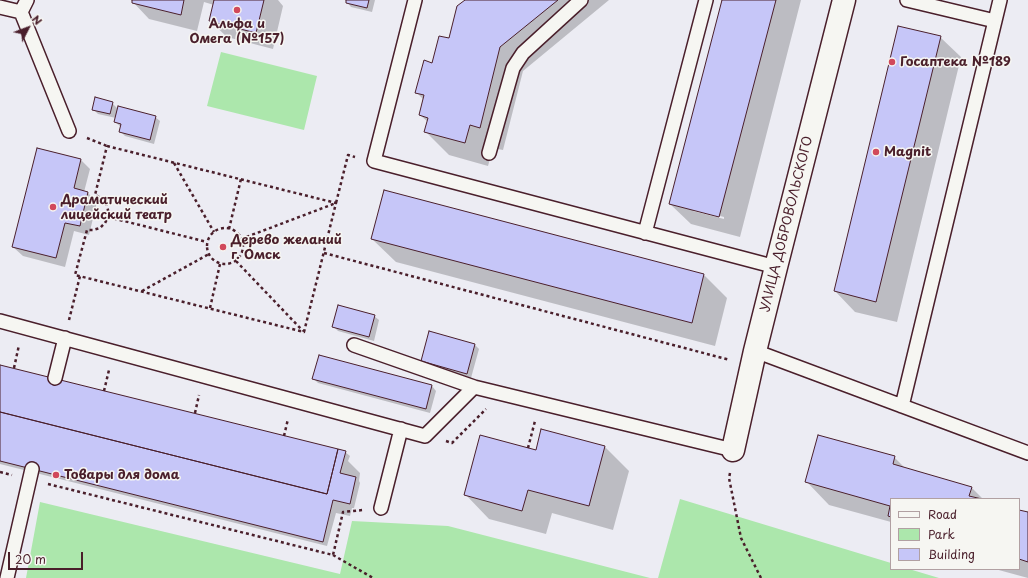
<!DOCTYPE html>
<html>
<head>
<meta charset="utf-8">
<style>
  body { margin:0 }
  #map { position:relative; width:1028px; height:578px; overflow:hidden; background:#ececf3; font-family:"Playpen Sans",sans-serif }
  canvas { display:block }
  .legend { position:absolute; left:890px; top:498px; width:130px; height:72px; box-sizing:border-box; background:#f6f6f2; border:1px solid #b1a0a2; margin:0; padding:5px 7px; list-style:none; font-size:12px; color:#4a1f2b }
  .legend li { display:flex; align-items:center; gap:8px; height:20px }
  .legend b { width:20px; border:1px solid #b1a0a2 }
  .north { position:absolute; left:8px; top:8px; width:40px; height:40px; -webkit-text-stroke:3px #f6f6f2; paint-order:stroke; rotate:48deg; font-size:11px; font-weight:700; line-height:16px; text-align:center; color:#4a1f2b }
  .north::after { content:''; display:block; margin:auto; width:14px; height:18px; background:#4a1f2b; clip-path:polygon(50% 0,100% 100%,50% 72%,0 100%) }
  .scale { position:absolute; left:8px; top:552px; width:75px; height:18px; box-sizing:border-box; border:2px solid #4a1f2b; border-top:0; padding-left:5px; font-size:12px; line-height:14px; white-space:nowrap; color:#4a1f2b; -webkit-text-stroke:3px #f6f6f2; paint-order:stroke }
</style>
</head>
<body>
<div id="map">
<canvas width="1028" height="578"></canvas>
<ul class="legend">
<li><b style="height:5px;background:#f6f6f2"></b>Road</li>
<li><b style="height:11px;background:#ace7ac"></b>Park</li>
<li><b style="height:11px;background:#c6c6f8"></b>Building</li>
</ul>
<div class="north">N</div>
<div class="scale">20 m</div>
</div>
<script>
const c = document.querySelector('canvas').getContext('2d');
c.lineJoin = 'round';
function paint(path, color) { c.fillStyle = color; c.fill(path, 'evenodd'); }
const toPath = rows => new Path2D(rows.map(r => 'M' + r).join(''));
function stroke(path, color, width, dash) { c.strokeStyle = color; c.lineWidth = width; c.lineCap = dash ? 'butt' : 'round'; c.setLineDash(dash || []); c.stroke(path); }
function write(font, color, halo, rows, align = 'center') {
  c.font = font + ' "Playpen Sans",sans-serif'; c.lineWidth = 3; c.setLineDash([]); c.textBaseline = 'middle'; c.strokeStyle = halo; c.fillStyle = color; for (const [text, x, y, turn = 0] of rows) {
    c.save(); c.translate(x, y); c.rotate((+turn || 0) * Math.PI / 180); c.textAlign = isNaN(turn) ? turn : align; if (halo) c.strokeText(text, 0, 0); c.fillText(text, 0, 0); c.restore();
  }
}
const green = toPath([
  [221,52,317,76,304,130,207,106],
  [680,499,891,563,891,569,909,569,939,578,658,578],
  [40,502,340,574,352,521,448,526,650,578,26,578]
]);
const shadow = toPath([
  [133,0,278,0,283,6,273,49,227,37,210,21,214,5,204,2,197,31,149,19,133,2],
  [347,0,375,0,372,12,351,7,347,2],
  [466,0,609,0,523,71,503,150,493,148,488,166,449,155,426,132,428,122,420,115,424,100,417,93,433,64,449,39],
  [723,0,801,0,740,237,691,224,670,204],
  [693,209,724,217,724,219,693,211],
  [940,37,961,57,897,322,855,312,835,291],
  [112,103,118,109,155,117,160,121,154,144,125,136,120,131,121,127,115,122,116,118,98,114,93,109],
  [37,149,81,160,90,169,84,192,88,193,97,202,89,235,74,231,65,267,23,256,13,247],
  [385,191,704,275,727,298,715,346,396,262,372,239],
  [374,316,379,320,374,341,338,331,334,327],
  [475,345,479,349,471,378,426,365,422,361],
  [0,366,345,452,350,456,348,461,360,473,359,481,360,483,354,508,352,508,350,516,336,513,327,546,0,464],
  [314,379,432,386,436,391,430,413,318,383],
  [605,447,629,471,613,530,552,513,546,534,489,519,465,494,536,451],
  [894,457,906,469,972,488,983,499,891,499,891,522,829,505,806,481],
  [1019,511,1028,513,1028,578,995,569,1019,569]
]);
const building = toPath([
  [132,0,184,0,181,15,132,3,132,0],
  [214,0,264,0,256,33,209,21,214,0],
  [346,0,369,0,367,8,346,3,346,0],
  [465,0,558,0,500,47,480,128,470,125,465,143,424,132,428,118,419,115,424,95,415,93,424,60,432,63,439,36,449,38,457,6,465,0],
  [722,0,776,0,719,217,669,204,722,0],
  [898,26,941,36,876,302,834,291,898,26],
  [95,97,113,102,110,114,92,110,95,97],
  [118,106,156,116,150,140,119,132,121,124,114,122,118,106],
  [37,148,81,159,74,188,88,192,80,226,65,223,56,258,12,247,37,148],
  [384,190,704,274,692,323,371,239,384,190],
  [338,305,375,315,369,337,332,327,338,305],
  [429,331,475,344,467,374,421,361,429,331],
  [319,355,432,385,426,409,312,379,319,355],
  [0,365,338,449,327,494,0,412,0,365],
  [0,412,327,494,338,449,346,451,340,473,356,477,350,504,333,500,323,542,0,461,0,412],
  [541,429,605,446,589,506,528,490,522,511,464,495,480,435,536,450,541,429],
  [818,435,895,456,893,464,972,487,969,496,982,499,891,499,891,517,888,516,890,506,805,482,818,435],
  [1019,510,1028,512,1028,562,1019,559,1019,510]
]);
const path = toPath([
  [87,138,107,146],
  [107,146,336,203,304,332,75,275,87,230,93,230,100,228,105,223,108,217,108,210,106,203,101,198,95,195,107,146],
  [174,163,214,232],
  [108,217,207,242],
  '207 246a18 18 0 1 1 36 0a18 18 0 1 1-36 0Z',
  [229,229,241,179],
  [241,239,336,203,348,155,355,157],
  [324,253,730,360],
  [236,261,303,331],
  [142,291,209,254],
  [210,308,220,264],
  [69,320,80,276],
  [14,368,19,345],
  [104,391,109,370],
  [195,413,199,395],
  [284,436,288,419],
  [446,441,452,443,486,409],
  [528,448,535,421],
  [0,472,12,475],
  [730,473,729,478,741,538,761,578],
  [48,484,333,555,343,512,363,510],
  [333,555,373,578]
]);
const lane = toPath([
  [415,0,374,161,776,267],
  [907,0,995,21],
  [0,7,21,12,27,0],
  [21,12,69,131],
  [489,153,513,68,523,53,581,0],
  [645,233,706,0],
  [0,321,425,436,474,387,733,450],
  [354,345,474,387],
  [755,351,1028,453],
  [55,378,65,338],
  [902,406,1000,0],
  [381,508,401,429],
  [7,578,32,469]
]);
const street = toPath([
  [733,450,755,351,776,267,844,0]
]);
const markers = [
  [237,10,4,"#d1495b"],
  [892,62,4,"#d1495b"],
  [876,152,4,"#d1495b"],
  [53,207,4,"#d1495b"],
  [223,247,4,"#d1495b"],
  [56,475,4,"#d1495b"]
];
const poiNames = [
  ["Альфа и",237,24,"center"],
  ["Омега (№157)",237,39,"center"],
  ["Госаптека №189",900,62],
  ["Magnit",884,152],
  ["Драматический",61,200],
  ["лицейский театр",61,215],
  ["Дерево желаний",231,240],
  ["г. Омск",231,255],
  ["Товары для дома",64,475]
];
const streetNames = [
  ["УЛИЦА ДОБРОВОЛЬСКОГО",787,224,-76]
];
paint(green, '#ace7ac');
paint(shadow, '#0003');
paint(building, '#c6c6f8');
stroke(building, '#4a1f2b', 1);
stroke(lane, '#4a1f2b', 16);
stroke(street, '#4a1f2b', 25);
stroke(path, '#4a1f2b', 2.5, [3, 3]);
stroke(lane, '#f6f6f2', 13);
stroke(street, '#f6f6f2', 22);
for (const [x, y, r, color] of markers) { const dot = new Path2D(); dot.arc(x, y, r, 0, 2 * Math.PI); c.fillStyle = color; c.fill(dot); stroke(dot, '#f6f6f2', 1.5); }
write('bold 13px', '#4a1f2b', '#f6f6f2', poiNames, 'left');
write('13px', '#4a1f2b', '#f6f6f2', streetNames);
</script>
</body>
</html>
